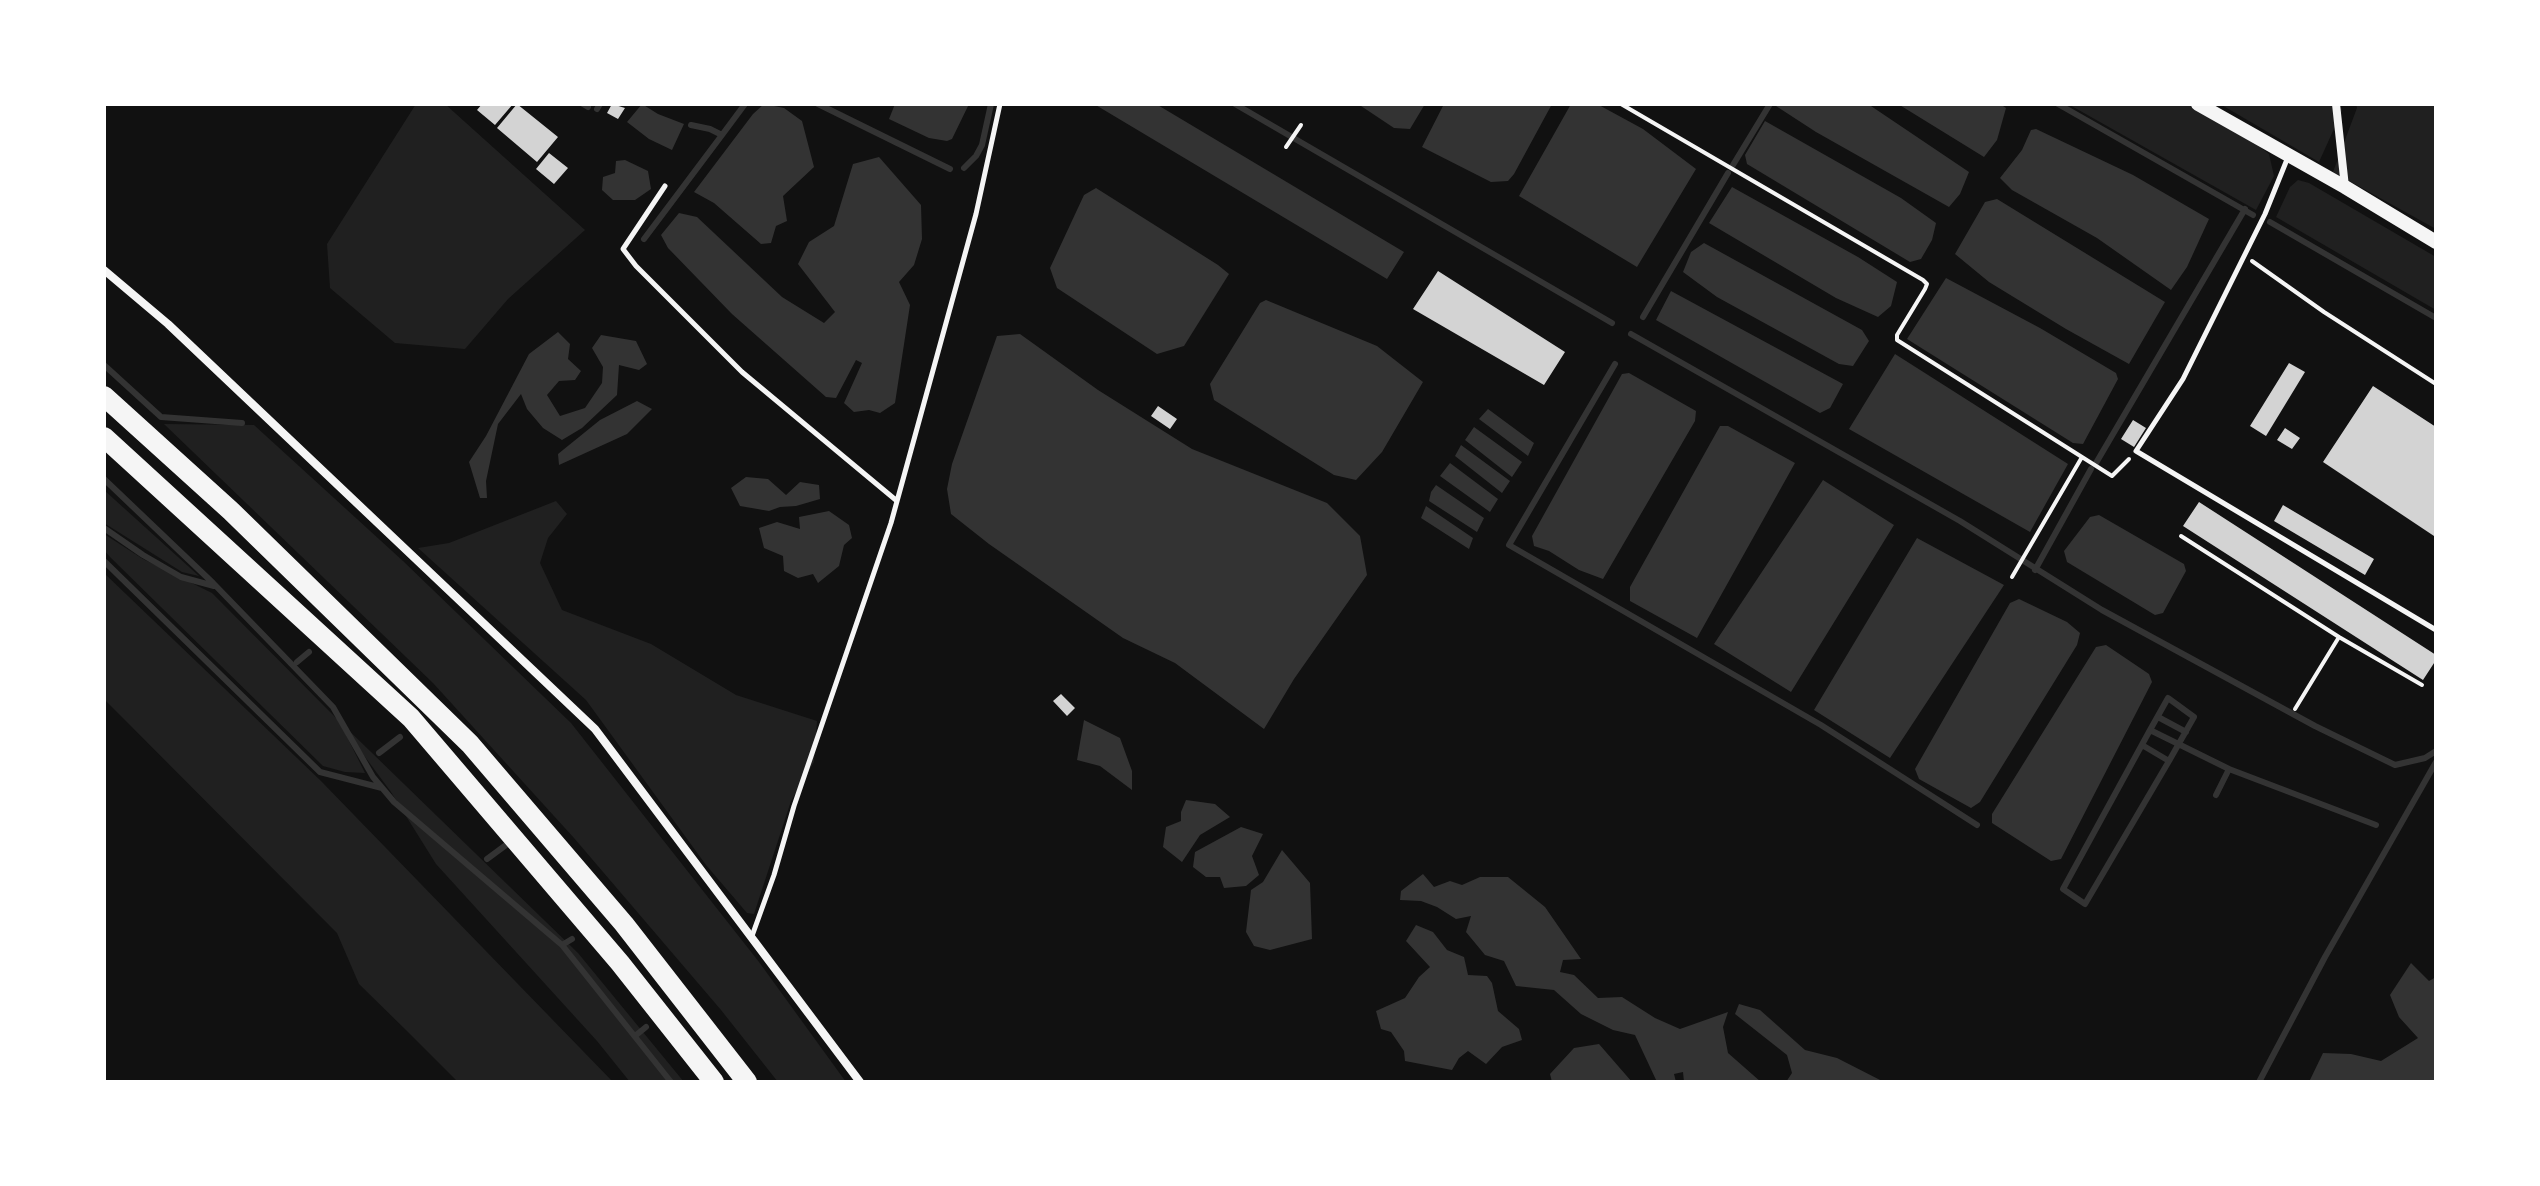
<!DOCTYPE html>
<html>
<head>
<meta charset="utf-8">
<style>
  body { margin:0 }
  #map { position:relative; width:2540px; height:1186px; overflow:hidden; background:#111; font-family:"DM Sans",sans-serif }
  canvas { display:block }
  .frame { position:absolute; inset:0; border:106px solid #fff; pointer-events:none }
</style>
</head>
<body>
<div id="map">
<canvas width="2540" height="1186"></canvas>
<div class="frame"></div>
</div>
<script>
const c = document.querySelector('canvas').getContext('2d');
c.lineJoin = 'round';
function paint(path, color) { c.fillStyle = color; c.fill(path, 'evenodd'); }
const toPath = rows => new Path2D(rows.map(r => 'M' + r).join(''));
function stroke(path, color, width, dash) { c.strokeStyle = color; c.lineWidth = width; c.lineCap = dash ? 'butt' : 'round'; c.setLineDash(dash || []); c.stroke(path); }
const green = toPath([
  [416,104,445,104,585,230,508,299,465,349,395,343,330,288,327,244],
  [2068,104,2189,104,2255,143,2269,154,2274,176,2256,210],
  [2220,104,2340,104,2342,111,2319,162],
  [2356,104,2436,104,2436,229,2333,172,2357,108],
  [2298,180,2309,183,2436,257,2436,310,2276,217,2290,187],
  [164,424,254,425,403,561,571,723,759,962,846,1082,778,1082,721,1010,574,838,433,683],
  [104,490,199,576,182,572,104,523],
  [556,501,567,514,548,538,540,563,562,610,651,644,736,695,817,721,814,762,791,801,754,914,747,913,706,865,586,700,418,548,449,543],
  [104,534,143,559,212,593,335,717,578,953,684,1082,630,1082,597,1041,436,864,391,792,340,723,365,773,345,772,323,766,110,557,104,550],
  [104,573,321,781,613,1082,458,1082,408,1032,359,984,337,933,104,699]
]);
const water = toPath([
  [642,104,658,114,684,124,672,150,649,139,627,122],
  [764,104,784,108,802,121,814,167,783,196,787,221,776,226,771,243,761,244,714,203,694,192,753,114],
  [895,104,969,104,952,139,947,141,929,138,889,119],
  [1094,104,1156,104,1404,252,1387,279],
  [1358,104,1425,104,1410,129,1394,128],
  [1444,104,1552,104,1514,174,1508,181,1491,182,1422,147],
  [1571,104,1597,104,1643,129,1696,169,1637,267,1519,196],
  [1777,104,1868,104,1969,172,1960,194,1949,207,1816,132,1776,106],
  [1898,104,2000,104,2006,108,1997,140,1984,157],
  [1765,121,1901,198,1936,223,1932,240,1921,259,1910,262,1747,164,1745,155],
  [2036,129,2133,175,2209,219,2187,267,2171,290,2097,238,2012,190,2000,178,2022,150,2031,130],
  [879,157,921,205,922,239,914,265,899,282,910,305,895,403,880,413,869,410,854,412,844,403,862,363,856,360,836,398,826,397,732,314,668,248,661,235,679,213,697,217,782,297,824,323,835,312,798,264,809,242,834,226,853,164],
  [625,160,648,171,651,189,635,200,613,200,602,190,603,177,615,173,616,161],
  [1732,187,1858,257,1897,282,1891,306,1878,317,1836,298,1709,223],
  [1096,188,1218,265,1229,274,1184,346,1157,354,1057,288,1050,268,1084,195],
  [1997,199,2165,302,2129,364,2066,329,1989,282,1955,254,1985,202],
  [1704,243,1862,330,1869,341,1853,366,1839,364,1717,297,1683,272,1691,252],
  [1946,278,2040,328,2116,373,2118,379,2083,444,2073,443,1907,339],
  [1671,291,1843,384,1830,408,1820,413,1656,320],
  [1266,300,1377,346,1423,382,1382,452,1356,480,1334,475,1214,400,1210,384,1260,303],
  [558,332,570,344,568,359,581,371,575,380,559,381,547,395,560,416,585,408,602,383,603,367,592,348,601,335,636,341,647,364,639,370,619,365,617,395,582,428,562,440,543,428,527,409,521,394,498,424,486,481,487,498,480,498,469,462,486,436,529,354],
  [1020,334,1098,390,1192,449,1327,503,1360,536,1367,575,1294,679,1264,729,1175,663,1123,638,989,544,951,514,947,489,952,464,997,336],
  [1895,354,2068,464,2030,532,1849,429],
  [1629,373,1696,411,1695,421,1603,579,1579,570,1549,551,1534,546,1532,536,1622,374],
  [637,401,652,409,627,434,559,465,558,454,600,420],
  [1488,409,1534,443,1528,456,1479,419],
  [1720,426,1728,426,1795,463,1697,638,1630,601,1630,587],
  [1474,427,1522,462,1512,477,1465,440],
  [1461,445,1510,481,1502,493,1455,456],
  [1450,463,1498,499,1490,512,1440,476],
  [746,477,768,479,786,495,800,482,819,485,820,499,796,506,780,507,769,511,740,506,731,488],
  [1823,480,1894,525,1791,692,1714,644],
  [1436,485,1484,518,1477,532,1429,501,1431,492],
  [1426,506,1473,538,1469,549,1421,518],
  [829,511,849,525,852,538,844,545,839,566,818,583,813,574,798,578,784,571,783,556,764,548,759,528,777,522,800,529,799,517],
  [2099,515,2184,564,2186,571,2163,613,2155,615,2067,562,2064,551,2090,517],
  [1917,538,2004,585,1890,758,1814,710],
  [2019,599,2067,622,2080,633,2077,645,1980,802,1971,808,1919,779,1915,769,2010,603],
  [2106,645,2149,674,2152,682,2061,859,2051,861,1992,823,1992,814,2096,647],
  [1084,720,1120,738,1132,771,1132,790,1100,766,1077,760],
  [1186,800,1215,804,1230,817,1200,835,1182,862,1163,847,1166,827,1181,821,1181,812],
  [1241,827,1263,834,1252,856,1259,875,1246,886,1224,888,1220,877,1206,877,1193,867,1195,852],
  [1282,850,1310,883,1312,939,1270,950,1254,946,1246,932,1251,890,1263,882],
  [1423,874,1434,887,1450,881,1462,885,1480,877,1508,877,1545,907,1581,959,1563,960,1560,972,1574,975,1598,998,1622,997,1655,1018,1680,1029,1728,1012,1723,1027,1728,1053,1761,1082,1684,1082,1683,1072,1674,1074,1676,1082,1657,1082,1635,1035,1613,1030,1581,1014,1554,990,1516,986,1504,961,1485,955,1466,932,1471,916,1456,919,1437,907,1421,901,1400,900,1401,891],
  [1416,925,1433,932,1447,950,1464,957,1468,975,1487,976,1492,983,1498,1011,1519,1029,1522,1040,1502,1047,1486,1064,1468,1051,1459,1058,1452,1070,1405,1061,1404,1051,1391,1032,1381,1029,1376,1011,1405,998,1419,977,1430,967,1406,941],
  [2411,963,2429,981,2436,977,2436,1082,2309,1082,2323,1053,2351,1054,2381,1061,2418,1038,2399,1017,2390,995],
  [1739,1004,1760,1010,1805,1050,1837,1058,1884,1082,1786,1082,1792,1073,1787,1055,1735,1014],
  [1599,1044,1632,1082,1552,1082,1550,1074,1574,1048]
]);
const stream = toPath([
  [583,104,588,107],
  [818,104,950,169],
  [1235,104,1612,323],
  [2058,104,2253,215],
  [597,109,600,104],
  [691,125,710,129,722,135,745,104],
  [1733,165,1770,104],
  [964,168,976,156,982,145,991,104],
  [2270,222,2436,318],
  [644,239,722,135],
  [1643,317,1728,173],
  [1631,334,1960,521,2102,610,2315,726,2395,765,2425,758,2436,751],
  [1615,364,1509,545,1821,725,1977,825],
  [104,365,161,417,242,423],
  [2096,463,2245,209],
  [104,479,213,583,333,707,373,777,394,802,562,945,671,1082],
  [104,528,143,555,181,577,214,586],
  [104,561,320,772,382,788],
  [2035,570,2091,469],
  [297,662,309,652],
  [2158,717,2186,732],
  [2150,730,2229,769,2376,825],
  [2142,745,2169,761,2085,904,2063,889,2150,730,2168,698,2194,717,2169,761],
  [379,753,400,737],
  [2216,795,2229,769],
  [487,859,506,845],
  [562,945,572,939],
  [635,1036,646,1027],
  [2259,1082,2325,957,2436,762]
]);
const building = toPath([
  [482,104,513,104,495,125,477,110],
  [517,104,558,137,537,162,497,128],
  [612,104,625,108,618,119,607,113],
  [549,153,568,168,554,184,536,169],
  [1438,271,1565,352,1544,385,1413,309],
  [2289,363,2305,372,2266,436,2250,426],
  [2373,386,2436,427,2434,536,2323,462],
  [1158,406,1177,419,1170,429,1151,416],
  [2133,420,2146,428,2134,447,2121,439],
  [2285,428,2300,438,2292,449,2277,440],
  [2199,502,2436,655,2436,660,2423,680,2183,526],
  [2283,505,2374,559,2365,575,2274,521],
  [1061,694,1075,708,1067,716,1053,701]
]);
const path = toPath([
  [1621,104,1923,280,1927,284,1925,289,1897,335,1897,340,2112,476,2129,459],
  [1286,147,1301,125],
  [2252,261,2324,312,2436,384],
  [2181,536,2339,637,2422,685],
  [2012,577,2082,457],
  [2295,709,2339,637]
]);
const service = toPath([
  [2288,157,2265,214,2183,379,2136,451,2436,630],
  [665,186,623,249,636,266,742,372,897,501],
  [752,936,774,875,794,806,891,523,976,214,1000,104]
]);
const minor = toPath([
  [2336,104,2345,187],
  [104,270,168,324,595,729,860,1082]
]);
const tertiary = toPath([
  [2198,104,2345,187,2436,242]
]);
const motorway = toPath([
  [104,396,231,511,470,744,624,924,747,1082],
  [104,437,411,718,620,963,714,1082]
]);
paint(green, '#202020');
paint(water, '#333');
stroke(stream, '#333', 6);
paint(building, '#d3d3d3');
stroke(path, '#f5f5f5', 4);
stroke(service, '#f5f5f5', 5);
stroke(minor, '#f5f5f5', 8);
stroke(tertiary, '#f5f5f5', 14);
stroke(motorway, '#f5f5f5', 20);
</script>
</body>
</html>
